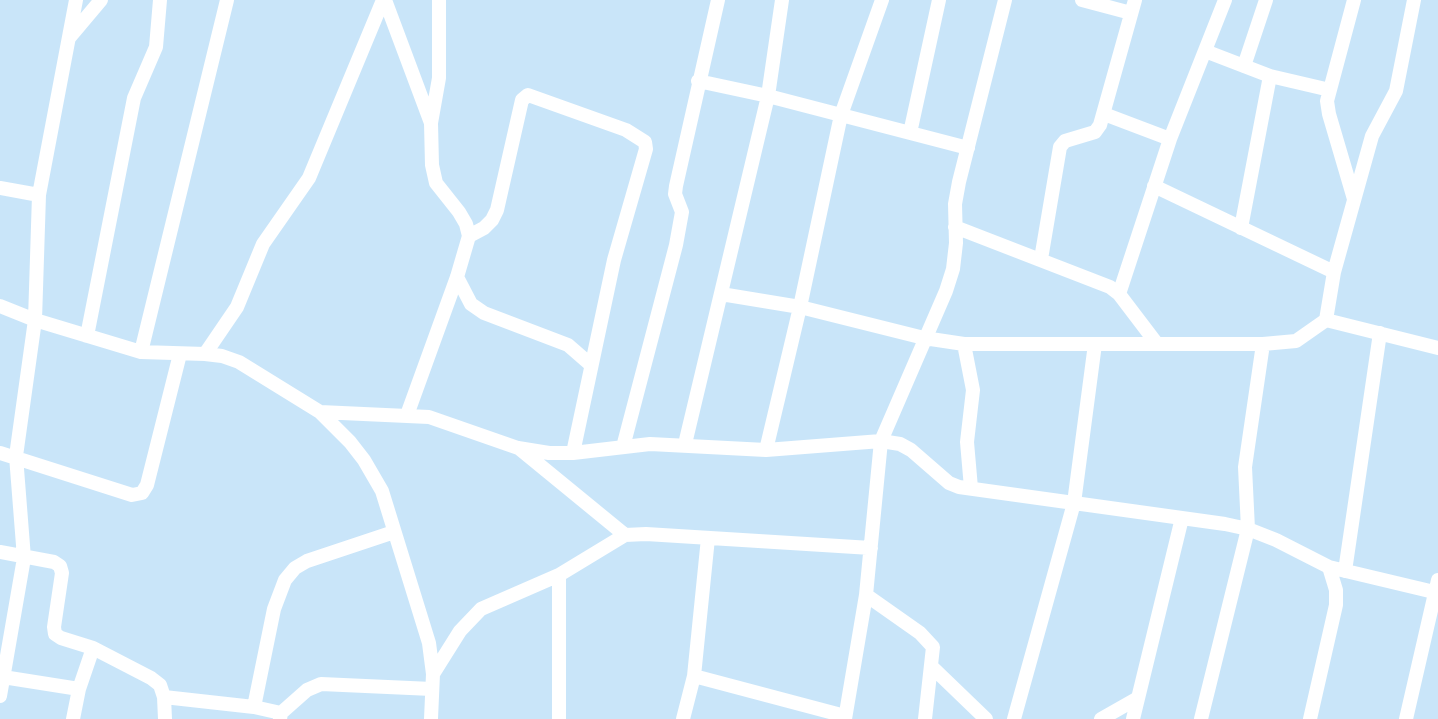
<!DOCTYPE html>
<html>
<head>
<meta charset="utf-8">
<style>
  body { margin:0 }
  canvas { display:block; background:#c9e5f9 }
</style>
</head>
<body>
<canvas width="1438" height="719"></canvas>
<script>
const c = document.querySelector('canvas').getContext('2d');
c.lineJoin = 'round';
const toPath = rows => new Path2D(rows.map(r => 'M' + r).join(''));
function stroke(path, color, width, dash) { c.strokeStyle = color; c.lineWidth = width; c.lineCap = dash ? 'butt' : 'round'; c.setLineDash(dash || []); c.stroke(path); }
const minor = toPath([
  [385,0,431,123],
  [1082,0,1131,13],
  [69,38,101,0],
  [1205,51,1270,76,1330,90],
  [1244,66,1266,0],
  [698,81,768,96,968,148],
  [1104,114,1170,139],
  [910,133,939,0],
  [1154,186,1334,272],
  [0,188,39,195],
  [1354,199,1329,114,1327,101,1354,0],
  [955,227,1110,287,1119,294,1157,344],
  [1241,228,1270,76],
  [469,236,484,228,492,220,497,210,522,100,528,95,626,130,645,142,646,149,614,260,573,453],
  [1041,259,1060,147,1065,141,1095,132,1100,125,1135,0],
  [457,277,471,304,484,313,568,345,591,365],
  [721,294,800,307,924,338,964,344,1263,344,1296,341,1326,320,1334,272,1372,136,1396,91,1414,0],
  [1119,294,1170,139,1225,0],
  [0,306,35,320,141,352,205,354,222,356,239,362,320,412,350,442,364,460,382,491,429,643,433,674,431,719],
  [1326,320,1438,348],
  [87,336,134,98,156,47,160,0],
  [964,344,973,390,967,442,971,488],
  [141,352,227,0],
  [205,354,237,307,263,244,309,178,383,0],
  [320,412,429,417,518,448,549,453,573,453,650,444,766,450,881,441,900,444,911,450,949,483,959,487,1225,524,1248,529,1276,540,1329,567,1438,593],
  [407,415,457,277,469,236,466,224,459,212,436,183,432,165,431,123,439,78,439,0],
  [685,444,768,96,782,0],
  [623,447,676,245,682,212,675,194,676,186,718,0],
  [520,449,625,535],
  [766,450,800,307,841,115,882,0],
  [0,453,132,495,142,493,147,485,180,354],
  [0,552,54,562,60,566,62,573,54,627,55,634,61,638,93,648,151,678,160,685,164,697,165,719],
  [1345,571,1380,333],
  [559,575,559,719],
  [866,595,920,633,933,647,925,719],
  [932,667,986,719],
  [433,674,460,631,481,609,559,575,625,535,646,534,871,548],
  [694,676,845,716],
  [3,677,79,689],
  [0,696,24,558,16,456,35,320,39,195,76,0],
  [164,697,254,707,281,713],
  [254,707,274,609,285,580,295,568,307,561,394,532],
  [73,719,79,689,93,648],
  [280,719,281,713,307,690,321,684,432,689],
  [683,719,694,676,708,538],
  [845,719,866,595,881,441,946,291,953,269,956,243,955,204,959,182,1005,0],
  [1014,719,1074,503,1095,344],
  [1101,719,1138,698],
  [1133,719,1182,518],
  [1201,719,1248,529,1245,467,1263,344],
  [1310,719,1336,605,1336,590,1329,567],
  [1406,719,1438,580]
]);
stroke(minor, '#fff', 14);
</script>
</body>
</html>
